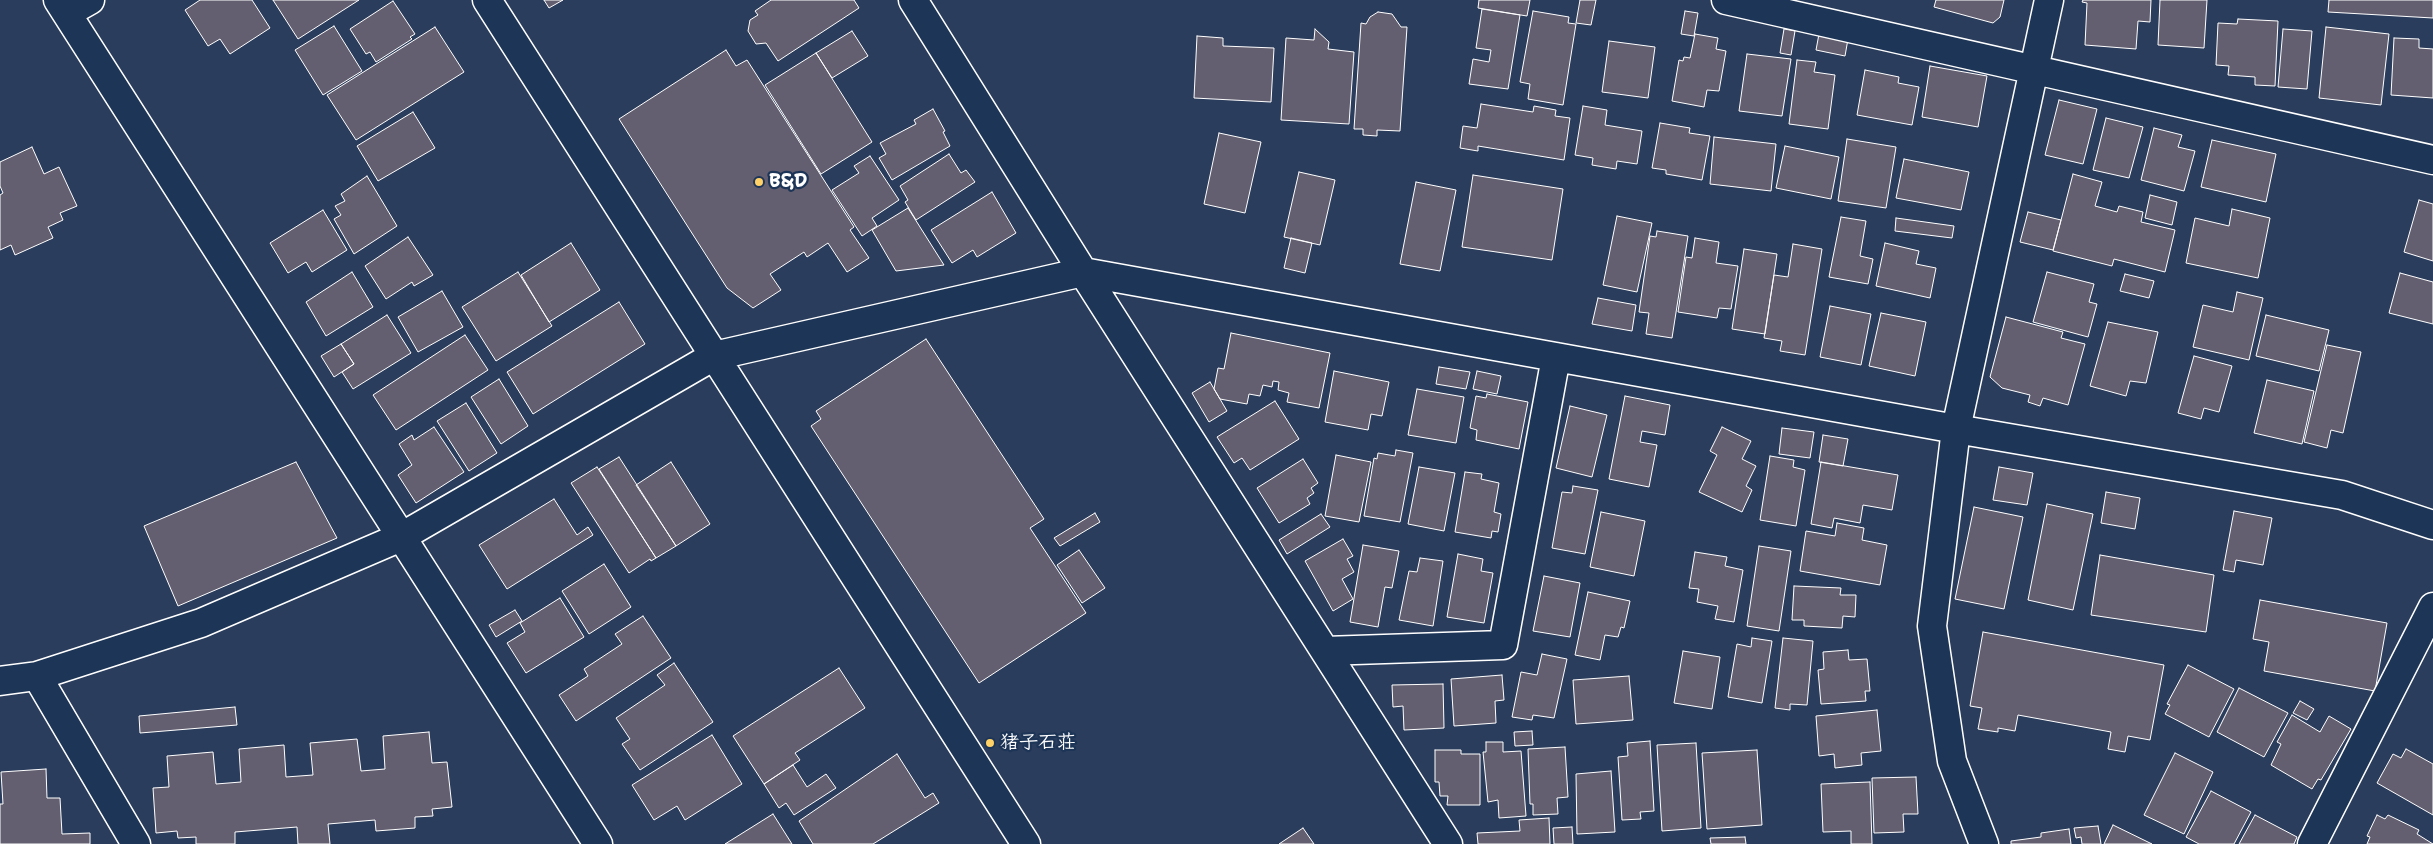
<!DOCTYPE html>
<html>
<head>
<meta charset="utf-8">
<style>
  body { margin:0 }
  canvas { display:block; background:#2b3d5c }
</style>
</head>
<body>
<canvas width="2433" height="844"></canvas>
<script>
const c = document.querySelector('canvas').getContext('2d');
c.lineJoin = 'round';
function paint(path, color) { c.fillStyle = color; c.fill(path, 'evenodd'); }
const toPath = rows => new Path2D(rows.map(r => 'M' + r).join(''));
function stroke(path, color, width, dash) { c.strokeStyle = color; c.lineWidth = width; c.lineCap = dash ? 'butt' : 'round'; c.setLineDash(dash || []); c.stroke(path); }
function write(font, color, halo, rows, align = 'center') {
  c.font = font + ' "Shantell Sans","Klee One",sans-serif'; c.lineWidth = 4.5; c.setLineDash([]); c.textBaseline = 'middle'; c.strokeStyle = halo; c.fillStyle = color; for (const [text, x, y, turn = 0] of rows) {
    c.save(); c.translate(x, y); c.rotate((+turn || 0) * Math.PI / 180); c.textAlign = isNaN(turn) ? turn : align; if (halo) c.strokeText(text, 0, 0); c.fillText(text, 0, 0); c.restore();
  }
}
const building = toPath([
  [200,0,252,0,270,28,230,54,220,39,208,46,185,10,200,0],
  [273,0,359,0,298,39,273,0],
  [544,0,563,0,549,8,544,0],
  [771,0,854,0,859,8,778,61,766,43,756,44,748,31,750,20,758,15,755,11,771,0],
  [1479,0,1530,0,1527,16,1478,8,1479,0],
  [1580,0,1596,0,1591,25,1576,23,1580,0],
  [1936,0,2004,0,2000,17,1993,23,1934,7,1936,0],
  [2083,0,2151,0,2150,22,2138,21,2136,49,2085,45,2087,3,2082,2,2083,0],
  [2160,0,2207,0,2204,48,2158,45,2160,0],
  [2329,0,2433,0,2433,18,2328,12,2329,0],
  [393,1,415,34,410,37,412,39,376,62,370,52,366,54,350,29,393,1],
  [1482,9,1520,15,1508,89,1469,84,1473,59,1489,62,1491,50,1476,48,1482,9],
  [1533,11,1569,17,1568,23,1576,24,1563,105,1528,99,1530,84,1520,82,1533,11],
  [1685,11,1698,13,1694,36,1681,34,1685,11],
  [1378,12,1392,14,1401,27,1407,27,1400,131,1377,130,1377,136,1363,135,1363,129,1354,129,1361,23,1366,24,1370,17,1378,12],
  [2238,19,2278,21,2275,86,2255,85,2255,77,2228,75,2229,66,2216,65,2218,23,2237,24,2238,19],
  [334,26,362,71,323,95,295,50,334,26],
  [435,27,464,72,356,140,327,95,435,27],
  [2326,27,2389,34,2381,105,2319,98,2326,27],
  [1315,29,1329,42,1328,49,1354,52,1349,124,1281,120,1286,38,1314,40,1315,29],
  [1784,29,1795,31,1791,55,1780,53,1784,29],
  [2283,29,2312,31,2307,89,2278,87,2283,29],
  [852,31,868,56,832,78,816,53,852,31],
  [1695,34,1718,38,1716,49,1726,51,1719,91,1707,90,1704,107,1672,101,1679,60,1683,61,1684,57,1690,58,1695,34],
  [1819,34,1848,39,1845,56,1816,50,1819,34],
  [1197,36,1223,38,1223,46,1274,48,1271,102,1194,98,1197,36],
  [2394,38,2419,39,2419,48,2433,49,2433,98,2391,95,2394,38],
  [1609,41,1655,47,1648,98,1602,92,1609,41],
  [726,50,736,66,747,60,854,227,850,230,869,258,847,272,828,243,807,257,804,252,770,274,781,290,753,308,727,288,619,119,726,50],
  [816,53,872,142,821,174,765,85,816,53],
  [1747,54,1791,59,1782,116,1739,111,1747,54],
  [1797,60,1816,62,1814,72,1835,75,1828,129,1789,124,1797,60],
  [1930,66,1987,76,1978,127,1922,117,1930,66],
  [1865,70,1899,77,1898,83,1919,87,1912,125,1857,115,1865,70],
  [2059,100,2097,109,2083,164,2045,155,2059,100],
  [1481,104,1533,112,1534,106,1556,110,1555,116,1570,118,1564,160,1478,146,1478,151,1460,148,1463,126,1477,128,1481,104],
  [1583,106,1607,110,1605,125,1642,131,1637,164,1617,161,1616,169,1592,165,1593,158,1575,155,1583,106],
  [933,109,945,131,943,132,950,146,892,180,879,158,886,154,880,143,916,124,914,120,933,109],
  [413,112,435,148,378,181,357,146,413,112],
  [2106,118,2143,127,2129,178,2093,170,2106,118],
  [1660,123,1690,128,1689,133,1710,136,1702,180,1666,174,1666,170,1652,168,1660,123],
  [2154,128,2182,135,2178,147,2195,151,2184,191,2141,180,2154,128],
  [1219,133,1261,142,1245,213,1204,204,1219,133],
  [1714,137,1776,144,1771,191,1710,184,1714,137],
  [1847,139,1896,147,1886,208,1838,201,1847,139],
  [2212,140,2276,154,2266,202,2201,187,2212,140],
  [1785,146,1839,157,1831,199,1776,188,1785,146],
  [32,147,44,174,59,167,77,206,60,213,63,220,48,227,53,238,15,255,11,245,0,250,0,195,3,193,0,186,0,162,32,147],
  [949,154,961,173,966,170,975,182,916,220,905,202,908,200,900,186,949,154],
  [870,156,899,200,872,218,877,226,862,236,832,190,859,173,854,166,870,156],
  [1904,159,1969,172,1961,210,1896,198,1904,159],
  [1299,172,1335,180,1320,245,1284,237,1299,172],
  [2073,174,2102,182,2095,206,2117,212,2119,206,2143,212,2141,222,2175,230,2165,272,2114,259,2112,266,2053,251,2073,174],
  [1473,175,1563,189,1552,260,1462,247,1473,175],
  [367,176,397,226,354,254,334,219,341,215,335,206,345,201,341,194,367,176],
  [1416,182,1456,190,1440,271,1400,264,1416,182],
  [992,192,1016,233,977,257,973,250,952,263,931,230,992,192],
  [2150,195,2177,202,2172,225,2145,218,2150,195],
  [2419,200,2433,204,2433,261,2404,252,2419,200],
  [908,208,944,265,896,271,872,230,908,208],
  [2232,209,2270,218,2258,278,2186,263,2195,218,2229,226,2232,209],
  [323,210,347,250,312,272,306,262,288,273,270,243,323,210],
  [2028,212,2061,220,2053,250,2020,242,2028,212],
  [1617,216,1652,223,1637,292,1603,285,1617,216],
  [1841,217,1866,221,1860,256,1873,259,1868,284,1829,277,1841,217],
  [1896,218,1954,226,1952,238,1895,231,1896,218],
  [1657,231,1688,236,1672,338,1646,334,1649,313,1639,312,1650,236,1656,237,1657,231],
  [408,237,433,275,414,286,412,282,386,299,365,266,408,237],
  [1291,238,1312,243,1305,273,1284,268,1291,238],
  [1695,238,1719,242,1716,263,1738,266,1731,309,1719,308,1717,318,1678,312,1686,257,1692,258,1695,238],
  [571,243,600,290,549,322,521,275,571,243],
  [1885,243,1919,251,1916,264,1936,268,1930,298,1876,286,1885,243],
  [1793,244,1822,249,1805,355,1780,351,1782,341,1764,338,1774,275,1788,277,1793,244],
  [1744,249,1777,254,1765,334,1732,329,1744,249],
  [352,272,373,307,326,336,306,302,352,272],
  [518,272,552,326,496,361,462,307,518,272],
  [2047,272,2094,284,2089,302,2097,304,2088,337,2033,322,2047,272],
  [2400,273,2433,282,2433,324,2389,313,2400,273],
  [2125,274,2154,281,2149,298,2120,291,2125,274],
  [442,291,463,327,418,352,398,317,442,291],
  [2237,292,2263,298,2249,360,2193,347,2203,305,2233,312,2237,292],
  [1598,298,1636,305,1632,331,1592,324,1598,298],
  [619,302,645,344,533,414,507,372,619,302],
  [1830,306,1871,314,1861,365,1820,357,1830,306],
  [1881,313,1926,322,1915,376,1869,366,1881,313],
  [387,315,411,353,353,389,342,372,354,364,341,344,387,315],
  [2266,315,2329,330,2319,371,2256,356,2266,315],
  [2006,317,2063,332,2061,338,2085,344,2068,405,2043,398,2040,406,2028,402,2030,395,2002,388,1990,377,2006,317],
  [2108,322,2158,332,2146,383,2130,381,2126,396,2090,386,2108,322],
  [1231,333,1330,353,1319,408,1287,402,1289,393,1278,390,1279,382,1273,381,1272,387,1263,385,1260,396,1249,394,1247,404,1220,399,1214,389,1218,368,1224,369,1231,333],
  [465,335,488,370,396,430,373,395,465,335],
  [926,339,1044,519,1030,528,1086,613,979,683,811,426,821,419,816,411,926,339],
  [341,344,354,364,334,377,321,356,341,344],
  [2327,345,2361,352,2343,433,2331,430,2327,448,2304,442,2327,345],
  [2194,356,2232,366,2219,412,2204,408,2201,419,2178,413,2194,356],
  [1439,367,1470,372,1466,389,1436,384,1439,367],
  [1334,371,1389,382,1382,416,1371,414,1368,430,1325,422,1334,371],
  [1477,371,1501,376,1497,394,1473,389,1477,371],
  [499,379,528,426,501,444,471,397,499,379],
  [2267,380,2314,391,2302,444,2254,433,2267,380],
  [1210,382,1227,411,1209,422,1192,393,1210,382],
  [1417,389,1464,397,1456,443,1408,435,1417,389],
  [1487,394,1528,402,1519,449,1476,440,1477,430,1470,428,1476,396,1486,398,1487,394],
  [1625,396,1670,405,1665,435,1642,431,1640,442,1657,445,1649,487,1609,479,1625,396],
  [1275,401,1299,439,1250,470,1242,458,1234,463,1217,437,1275,401],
  [466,403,497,453,469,471,437,421,466,403],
  [1570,406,1607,415,1592,477,1556,468,1570,406],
  [434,427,464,472,416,503,398,475,412,465,399,444,412,435,414,440,434,427],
  [1722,427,1751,441,1742,459,1756,466,1746,486,1752,490,1742,512,1699,492,1717,455,1710,451,1722,427],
  [1782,428,1814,432,1810,458,1779,454,1782,428],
  [1823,435,1848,439,1843,466,1819,462,1823,435],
  [1396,450,1413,453,1400,522,1364,516,1374,458,1377,459,1378,453,1395,456,1396,450],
  [1336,455,1371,462,1359,522,1325,516,1336,455],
  [1770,456,1794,460,1793,467,1805,470,1796,526,1760,520,1770,456],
  [619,457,676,546,656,558,599,469,619,457],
  [1303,459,1318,483,1311,488,1314,493,1307,498,1310,504,1279,523,1257,488,1303,459],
  [296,462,337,538,178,606,144,526,296,462],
  [671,462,710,524,676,546,636,485,671,462],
  [1821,462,1898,475,1892,510,1863,505,1860,523,1834,518,1832,528,1811,524,1821,462],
  [597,467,656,558,651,561,650,559,629,573,571,483,597,467],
  [1419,467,1455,473,1444,531,1408,524,1419,467],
  [1999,467,2033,473,2027,505,1993,500,1999,467],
  [1465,472,1482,474,1481,479,1499,483,1494,512,1501,514,1498,532,1492,531,1491,538,1455,532,1465,472],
  [1573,486,1598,490,1585,554,1552,548,1562,492,1572,493,1573,486],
  [2106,492,2140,498,2135,529,2101,523,2106,492],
  [554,499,577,535,588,527,593,535,507,589,479,545,554,499],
  [2047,504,2093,514,2073,610,2028,600,2047,504],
  [1974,507,2023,517,2004,609,1955,599,1974,507],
  [2234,511,2272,518,2263,565,2236,560,2234,572,2223,570,2234,511],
  [1601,512,1645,521,1634,576,1590,567,1601,512],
  [1095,513,1100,522,1060,546,1054,538,1095,513],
  [1321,514,1330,527,1287,554,1279,540,1321,514],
  [1837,523,1864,528,1862,540,1887,545,1880,585,1800,571,1806,531,1835,536,1837,523],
  [1343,539,1353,556,1347,559,1354,572,1342,579,1353,599,1333,611,1305,561,1343,539],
  [1363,545,1399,551,1392,588,1385,587,1378,627,1350,622,1363,545],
  [1759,546,1791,551,1779,631,1747,626,1759,546],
  [1079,550,1105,588,1082,603,1057,565,1079,550],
  [1695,552,1727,557,1725,566,1743,570,1734,622,1715,619,1718,606,1697,602,1699,589,1689,588,1695,552],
  [1458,554,1483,559,1481,571,1493,573,1484,623,1447,617,1458,554],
  [2100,555,2214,575,2206,632,2091,615,2100,555],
  [1420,558,1443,561,1433,626,1399,620,1409,571,1417,572,1420,558],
  [604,564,631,607,589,634,562,591,604,564],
  [1544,576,1580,583,1570,637,1533,631,1544,576],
  [1794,586,1841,588,1840,595,1856,595,1855,617,1843,616,1842,628,1804,626,1804,620,1792,620,1794,586],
  [1588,592,1630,601,1624,628,1621,627,1618,637,1605,635,1600,660,1575,655,1588,592],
  [560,598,584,637,526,673,507,643,525,632,520,623,560,598],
  [2260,600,2387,623,2375,691,2264,671,2269,642,2253,639,2260,600],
  [515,610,522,621,496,637,489,625,515,610],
  [643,616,671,658,576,721,559,695,588,676,584,669,622,644,615,634,643,616],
  [1983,632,2164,665,2150,740,2128,736,2125,752,2108,749,2111,732,2018,715,2015,731,1998,728,1998,732,1978,729,1982,708,1970,706,1983,632],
  [1752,638,1772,641,1762,703,1728,697,1737,644,1751,647,1752,638],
  [1783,638,1813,641,1807,705,1790,704,1790,710,1775,708,1783,638],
  [1848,650,1849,660,1867,659,1870,691,1865,691,1866,701,1821,704,1818,670,1824,669,1823,652,1848,650],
  [1683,651,1720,657,1712,709,1674,703,1683,651],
  [1542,654,1567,659,1554,718,1533,715,1532,720,1512,717,1521,672,1537,675,1542,654],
  [674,663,713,722,640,770,622,744,630,739,616,718,665,685,657,675,674,663],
  [2188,665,2234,689,2209,737,2165,714,2170,705,2167,704,2188,665],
  [839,668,865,708,795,753,800,760,764,784,733,736,839,668],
  [1502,675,1504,700,1495,701,1496,723,1454,726,1451,679,1502,675],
  [1629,676,1633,720,1576,724,1573,680,1629,676],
  [1443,684,1444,728,1404,730,1403,706,1393,707,1392,685,1443,684],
  [2239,688,2288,713,2264,757,2217,732,2239,688],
  [2300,701,2314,709,2307,720,2293,713,2300,701],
  [235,707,237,725,140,733,139,716,235,707],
  [1877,710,1881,751,1861,753,1862,765,1835,768,1834,754,1819,756,1816,716,1877,710],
  [2292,715,2320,732,2329,716,2351,729,2321,780,2318,779,2312,789,2271,765,2281,744,2277,742,2292,715],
  [1532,731,1533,745,1515,746,1514,732,1532,731],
  [429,732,432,763,447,762,452,807,432,809,433,816,415,817,415,828,376,831,375,820,328,824,330,844,298,844,297,827,235,832,235,844,196,844,196,837,178,838,177,831,156,833,153,788,169,787,167,756,213,752,216,784,241,782,239,749,284,745,286,777,313,775,310,743,357,739,361,771,385,769,383,736,429,732],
  [712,735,742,784,685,820,677,806,654,820,632,785,712,735],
  [1650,741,1654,811,1640,812,1641,819,1622,820,1618,757,1628,756,1627,743,1650,741],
  [1486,742,1503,742,1503,752,1521,751,1526,816,1499,818,1498,800,1488,802,1483,752,1486,752,1486,742],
  [1696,743,1701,828,1662,831,1657,745,1696,743],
  [1565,747,1568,797,1557,798,1558,814,1533,815,1533,804,1530,804,1528,749,1565,747],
  [2406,749,2433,764,2433,815,2377,783,2393,754,2401,758,2406,749],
  [1435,750,1461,750,1461,754,1480,754,1480,805,1447,805,1448,796,1440,796,1439,782,1435,782,1435,750],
  [1757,750,1762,825,1707,829,1702,753,1757,750],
  [2175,753,2213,772,2184,834,2144,815,2175,753],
  [897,754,925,798,933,793,939,803,873,844,813,844,799,821,897,754],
  [793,765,807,787,826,774,836,788,794,815,786,803,779,808,764,784,793,765],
  [46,769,47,798,60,798,62,834,90,833,90,844,0,844,0,804,3,804,1,772,46,769],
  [1611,771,1615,832,1577,834,1576,774,1611,771],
  [1916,777,1918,814,1903,814,1904,832,1874,833,1872,778,1916,777],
  [1870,782,1872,844,1851,844,1851,831,1823,832,1821,784,1870,782],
  [2211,791,2251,812,2234,844,2199,844,2186,837,2211,791],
  [773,814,792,844,725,844,773,814],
  [2255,815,2297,837,2294,844,2239,844,2255,815],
  [2377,815,2385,819,2388,815,2419,830,2417,834,2433,844,2367,844,2370,837,2367,836,2377,815],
  [1549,818,1550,844,1478,844,1477,833,1520,831,1519,820,1549,818],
  [2113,825,2152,844,2104,844,2113,825],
  [2098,826,2101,844,2082,844,2081,837,2076,838,2074,828,2098,826],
  [1572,827,1573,844,1554,844,1553,828,1572,827],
  [1303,828,1314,844,1279,844,1303,828],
  [2069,829,2071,844,2011,844,2011,841,2041,837,2041,833,2069,829],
  [1745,837,1746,844,1711,844,1710,838,1745,837]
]);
const minor = toPath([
  [58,0,598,844],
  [487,0,1026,844],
  [913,0,1083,272,1448,844],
  [1726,0,2433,160],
  [67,13,90,0],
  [1325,651,1503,645,1556,357],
  [37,676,136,844],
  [0,681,37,676,201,623,401,537,714,356,1083,272,1956,429,2342,495,2433,525],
  [1984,844,1952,761,1932,626,1956,429,2049,0],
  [2312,844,2433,607]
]);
const markers = [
  [759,182,5,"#ffd166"],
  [990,743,5,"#ffd166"]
];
const poiNames = [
  ["B&D",769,182],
  ["猪子石荘",1000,743]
];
paint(building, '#635e70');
stroke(building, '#fff', 1);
stroke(minor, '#fff', 31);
stroke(minor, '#1d3557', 28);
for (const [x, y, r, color] of markers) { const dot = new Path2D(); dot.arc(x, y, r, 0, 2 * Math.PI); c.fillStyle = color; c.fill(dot); stroke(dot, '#1d3557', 2); }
write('bold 19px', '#fff', '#1d3557', poiNames, 'left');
</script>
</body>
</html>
